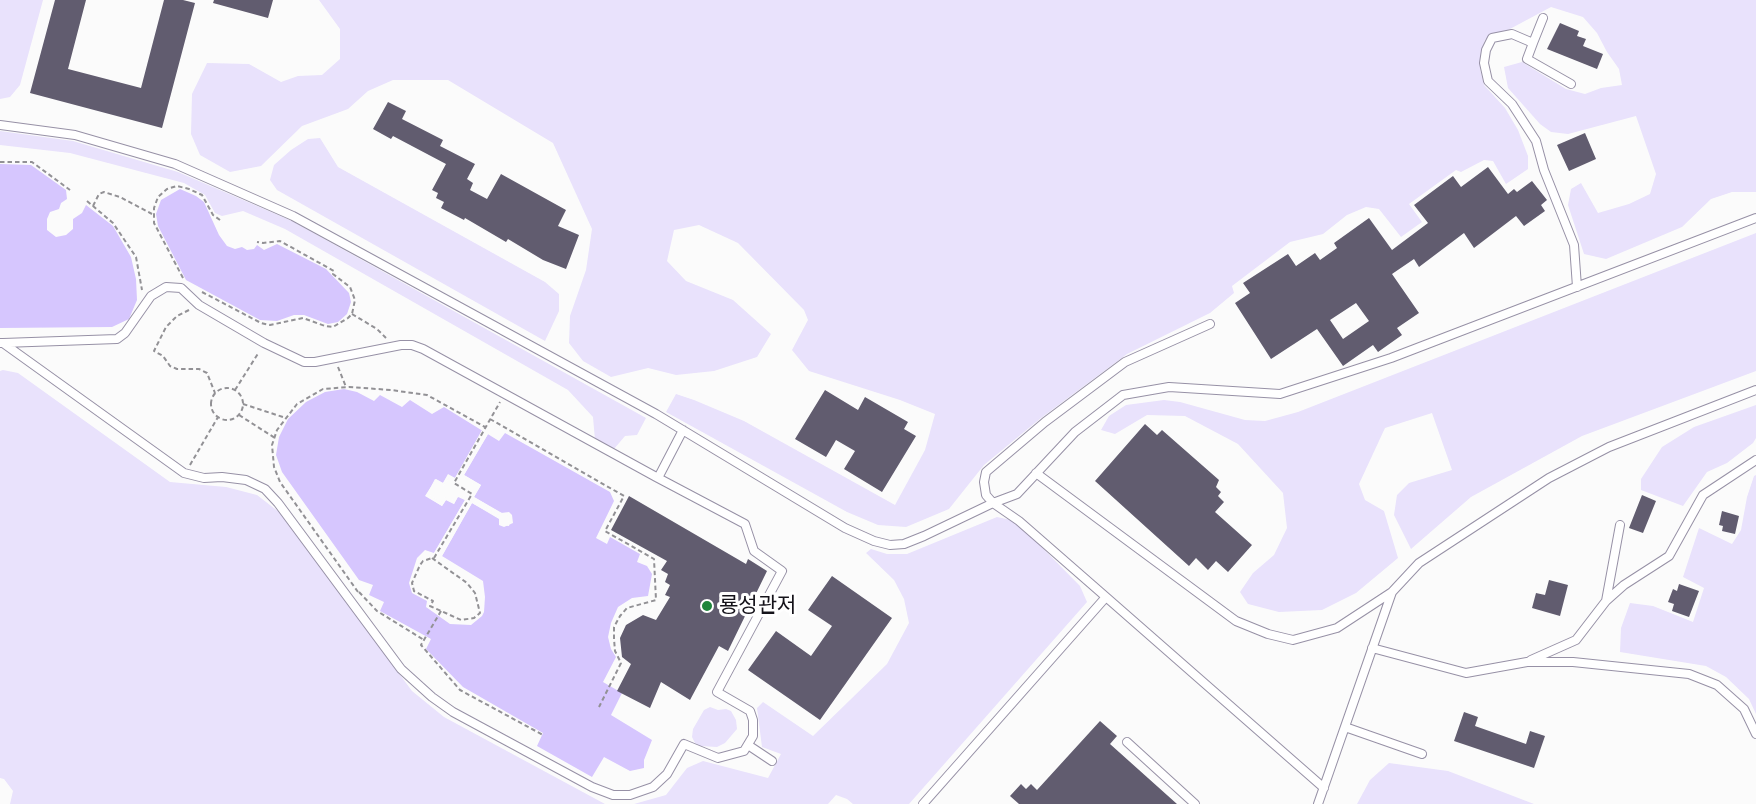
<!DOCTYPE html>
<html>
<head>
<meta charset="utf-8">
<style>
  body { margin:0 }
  canvas { display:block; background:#fbfbfb }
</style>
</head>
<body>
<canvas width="1756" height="804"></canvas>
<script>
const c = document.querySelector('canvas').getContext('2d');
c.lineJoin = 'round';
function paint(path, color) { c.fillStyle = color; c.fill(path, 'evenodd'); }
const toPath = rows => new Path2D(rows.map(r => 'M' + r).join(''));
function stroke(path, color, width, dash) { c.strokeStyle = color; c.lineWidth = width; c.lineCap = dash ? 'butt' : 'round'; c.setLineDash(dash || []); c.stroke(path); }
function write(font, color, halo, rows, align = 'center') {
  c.font = font + ' Karla,"Noto Sans KR",sans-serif'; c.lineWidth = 6; c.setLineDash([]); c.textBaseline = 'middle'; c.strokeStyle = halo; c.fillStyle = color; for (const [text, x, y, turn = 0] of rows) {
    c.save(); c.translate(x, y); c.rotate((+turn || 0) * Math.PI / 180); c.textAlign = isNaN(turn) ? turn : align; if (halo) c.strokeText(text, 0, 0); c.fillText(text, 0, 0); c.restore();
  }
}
const green = toPath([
  [0,0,43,0,20,85,10,97,0,99],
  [319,0,1756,0,1756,192,1732,192,1711,199,1682,227,1606,259,1584,254,1568,205,1571,189,1581,183,1598,213,1629,204,1650,194,1656,174,1636,116,1568,134,1551,132,1540,124,1508,88,1504,67,1522,62,1566,89,1585,94,1601,88,1622,85,1619,69,1607,52,1597,33,1583,17,1551,7,1508,30,1492,34,1485,40,1481,51,1480,69,1484,85,1505,108,1518,130,1528,156,1528,169,1506,184,1493,161,1484,160,1461,172,1456,170,1409,204,1422,222,1401,237,1379,209,1366,207,1347,215,1323,234,1290,242,1232,286,1234,293,1210,313,1127,354,1041,418,984,465,949,509,906,527,878,525,847,512,666,412,676,394,694,400,744,421,895,505,925,450,935,414,900,400,809,371,792,350,808,320,804,310,738,243,699,225,674,230,667,261,686,281,733,300,771,334,757,357,714,371,676,375,648,368,611,377,583,361,569,343,570,316,586,270,592,229,553,143,448,80,393,80,368,91,348,109,302,126,261,166,230,172,200,155,191,134,192,94,207,63,249,64,281,82,298,76,322,75,340,59,340,29],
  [0,131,73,141,178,172,292,221,646,418,637,435,625,436,614,449,595,440,593,417,568,390,285,229,243,211,222,216,215,213,205,195,184,183,70,153,0,145],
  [320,138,338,167,545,282,559,294,559,311,545,341,277,190,270,180,274,165,291,150,308,139],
  [1756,233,1756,371,1582,436,1471,497,1411,549,1394,515,1397,495,1409,483,1452,470,1432,413,1385,428,1359,484,1365,500,1384,511,1398,558,1356,593,1322,610,1279,612,1248,604,1240,592,1253,573,1274,555,1287,528,1283,493,1238,444,1185,416,1147,415,1115,434,1101,430,1109,416,1126,405,1164,400,1180,402,1245,420,1265,421,1298,412],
  [3,370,18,373,170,482,226,487,257,495,279,512,412,691,444,717,605,804,10,804,13,791,4,779,0,778,0,371],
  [1756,405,1756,438,1753,443,1727,463,1707,472,1683,506,1641,490,1641,479,1662,447,1694,427],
  [1756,475,1756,714,1749,699,1726,677,1706,666,1620,652,1621,628,1630,603,1653,606,1693,622,1704,588,1683,577,1699,528,1732,544,1741,530,1747,497,1754,476],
  [997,517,1016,521,1080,586,1087,602,909,804,853,804,847,799,836,795,828,804,634,804,666,795,687,768,703,761,768,778,781,754,762,747,757,708,763,702,813,736,887,664,909,623,904,599,894,580,866,553,871,549,887,554,907,554],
  [710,707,718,710,726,709,731,711,736,720,737,729,725,743,717,747,700,746,695,743,692,737,693,729,704,710],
  [1389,763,1448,771,1534,804,1357,804,1370,780]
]);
const water = toPath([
  [0,164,31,165,66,190,67,199,61,203,59,209,50,212,47,219,47,230,56,237,66,235,73,229,73,219,82,213,86,205,113,226,131,257,136,279,137,300,129,319,112,327,0,328],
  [180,189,196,196,204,202,219,235,227,246,235,249,242,247,247,250,254,249,257,245,264,250,277,244,326,269,349,293,351,302,347,314,338,322,328,324,304,315,294,315,277,321,260,320,186,280,158,226,156,214,161,200],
  [344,389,357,392,374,401,380,395,402,407,410,400,432,414,444,407,499,441,505,433,610,492,614,501,596,538,607,544,610,537,640,554,637,562,647,566,652,574,648,596,632,598,618,607,611,623,608,637,611,649,616,657,603,682,622,693,611,715,652,740,644,760,644,768,630,771,604,757,592,777,537,746,543,733,463,687,426,649,431,639,380,611,384,602,369,595,373,585,359,580,282,472,276,455,279,437,288,419,306,402,325,392],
  [482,431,488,434,464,475,481,485,474,497,502,513,512,515,509,526,500,525,499,519,472,503,442,556,483,581,485,597,484,612,482,616,471,625,450,624,426,607,427,601,412,593,409,583,417,558,425,550,434,553,465,500,458,496,454,504,446,500,442,506,426,496,435,479,443,483,448,475,455,478]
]);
const pier = toPath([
  [482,430,488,434,464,475,481,485,474,497,501,513,509,512,512,515,513,523,504,527,499,525,499,518,472,503,442,556,440,554,470,501,501,516,502,523,509,522,507,515,500,516,472,499,471,496,477,486,461,476,483,435,457,480,454,481,449,478,443,486,437,483,429,495,441,502,445,497,453,500,458,493,468,500,437,554,434,553,465,500,458,497,454,504,446,500,442,506,425,496,436,479,443,483,448,474,455,478]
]);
const building = toPath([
  [55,0,86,0,68,69,141,88,164,0,183,0,195,3,162,128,30,93],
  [214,0,273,0,268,18,213,3],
  [1560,23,1579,31,1577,36,1586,39,1583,46,1603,54,1597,69,1547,49],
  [388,102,406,111,402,119,443,140,440,146,475,164,467,179,473,183,470,190,487,199,501,174,566,210,558,226,579,235,566,269,543,260,508,239,506,242,465,218,464,220,441,208,444,202,436,198,438,193,432,190,446,164,393,136,391,139,373,129],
  [1585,133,1596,159,1569,171,1557,145],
  [1488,167,1508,194,1514,189,1517,192,1532,181,1547,200,1541,205,1545,211,1524,226,1516,216,1474,248,1464,233,1419,267,1414,259,1392,274,1419,313,1397,328,1402,335,1378,352,1373,345,1343,366,1317,329,1271,359,1235,303,1250,293,1243,283,1288,254,1296,266,1315,253,1320,260,1337,248,1334,243,1369,218,1392,250,1428,223,1414,205,1453,176,1461,187],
  [1356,303,1369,321,1343,339,1330,320],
  [825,390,858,410,865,397,908,422,904,429,916,436,882,492,844,469,855,451,836,440,826,457,795,439],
  [1145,424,1157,435,1162,430,1219,480,1216,487,1221,492,1218,496,1224,502,1215,512,1252,545,1228,572,1216,561,1208,570,1196,558,1189,566,1095,481],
  [1642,495,1656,501,1643,533,1629,528],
  [629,496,746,564,748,559,767,571,728,651,719,646,690,700,661,682,650,708,617,691,631,664,622,657,620,638,626,625,643,615,656,620,670,597,665,595,670,585,665,582,668,574,661,570,667,561,611,530],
  [1722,511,1739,516,1735,534,1722,531,1723,526,1719,525],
  [832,576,892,618,820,720,748,670,776,631,811,656,832,626,808,610],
  [1549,580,1568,585,1560,616,1532,608,1536,593,1545,595],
  [1679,584,1699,591,1689,617,1672,611,1674,604,1668,602,1673,589,1677,591],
  [1464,712,1478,717,1475,726,1526,744,1530,731,1545,736,1534,768,1454,741],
  [1100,721,1117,736,1110,744,1177,804,1019,804,1010,796,1021,784,1026,789,1031,784,1037,790]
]);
const path = toPath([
  [0,162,32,162,70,190],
  [87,201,113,223,136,257,142,290],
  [93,206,99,194,104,192,120,197,152,214],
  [183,278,154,223,154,208,158,197,167,189,177,186,189,189,202,195,213,215,220,220],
  [202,292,261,323,270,325,303,318,325,326,333,327,348,318,352,314,355,300,350,287,333,274,334,271,280,241,263,243,257,242],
  [189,310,177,316,166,327,154,351,163,356,170,366,177,369,199,369,207,373,215,393],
  [352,314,377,329,386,338],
  [338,367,346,387],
  '211 404a16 16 0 1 1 32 0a16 16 0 1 1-32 0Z',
  [235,390,259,352],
  [243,404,286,418],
  [239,415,275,438],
  [490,419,624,496,605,531,654,559,656,600,627,608,620,616,614,627,614,639,615,651,621,663,599,707],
  [190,465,218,417],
  [432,558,467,583,475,593,480,613,474,618,461,620,430,606,433,601,414,591,412,583,420,565,423,561,432,558],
  [434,558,472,494,454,483,500,402],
  [358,592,280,482,274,467,272,445,277,430,297,404,323,389,349,387,391,390,427,395,485,427],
  [359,592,377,611,424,640],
  [441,611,421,645,460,690,543,735]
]);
const service = toPath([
  [1533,43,1543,18],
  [1571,84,1527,59,1533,43,1512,34,1492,38,1486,50,1484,63,1488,81,1512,104,1536,141,1544,170,1574,245,1577,287],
  [0,125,75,135,175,164,293,216,656,414,845,528,874,541,890,545,904,544,924,536,993,503,1017,494,1075,432,1123,395,1169,387,1280,394,1391,358,1756,218],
  [1210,324,1125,362,1045,422,986,472,984,482,986,495,993,503,1019,521,1106,597,1324,788],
  [0,343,3,343,184,473,204,478,222,477,246,480,265,489,278,503,401,669,432,697,453,712,592,787,613,795,630,795,653,787,667,774,684,744,718,758,744,751,753,736,753,720,750,711,717,692,782,571,754,551,745,524,658,478,683,430],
  [3,343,117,339,125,333,151,296,166,287,181,288,199,305,264,343,304,362,315,362,401,345,412,345,423,349,658,478],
  [1036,473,1236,621,1268,634,1293,640,1337,628,1392,592],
  [1606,601,1620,525],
  [1372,648,1466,673,1527,662,1573,662,1689,674,1717,685,1744,709,1756,734],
  [1531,660,1576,640,1606,601,1624,585,1669,556,1703,495,1756,460],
  [1345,727,1422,754],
  [1127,742,1195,804],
  [748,745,772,761],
  [923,804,1106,597],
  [1318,804,1392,592,1419,563,1549,478,1609,447,1756,390]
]);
const markers = [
  [707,606,6,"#1e853b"]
];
const poiNames = [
  ["룡성관저",719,606]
];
paint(green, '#e9e2fc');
paint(water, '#d6c6fe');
paint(pier, '#fbfbfb');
paint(building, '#615c6f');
stroke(service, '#9791a6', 10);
stroke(path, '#929195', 2, [4.5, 3]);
stroke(service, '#fff', 8);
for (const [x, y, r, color] of markers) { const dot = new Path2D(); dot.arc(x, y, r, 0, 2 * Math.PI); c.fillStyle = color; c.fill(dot); stroke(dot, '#fff', 2); }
write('21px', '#15131a', '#fff', poiNames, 'left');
</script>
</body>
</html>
